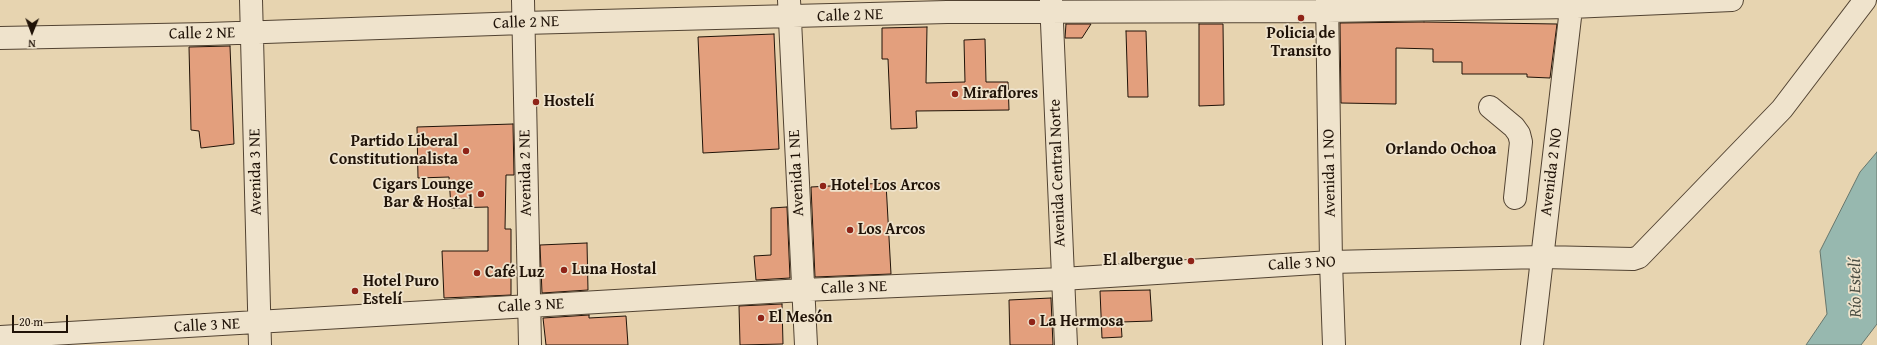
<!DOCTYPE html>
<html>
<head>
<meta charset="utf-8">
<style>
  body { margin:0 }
  #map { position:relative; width:1877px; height:345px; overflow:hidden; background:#e7d4b0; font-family:"Gentium Book Plus",serif }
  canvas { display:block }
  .north { position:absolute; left:12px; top:12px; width:40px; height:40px; -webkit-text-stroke:3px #efe3cc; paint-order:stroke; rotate:181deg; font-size:11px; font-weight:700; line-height:16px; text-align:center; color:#201308 }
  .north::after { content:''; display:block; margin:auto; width:14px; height:18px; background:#201308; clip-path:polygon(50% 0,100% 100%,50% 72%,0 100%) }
  .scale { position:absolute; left:12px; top:315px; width:56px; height:18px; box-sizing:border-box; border:2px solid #201308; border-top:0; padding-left:5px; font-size:12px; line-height:14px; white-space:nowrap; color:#201308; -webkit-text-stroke:3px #efe3cc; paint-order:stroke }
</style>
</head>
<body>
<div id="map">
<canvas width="1877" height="345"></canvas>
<div class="north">N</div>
<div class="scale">20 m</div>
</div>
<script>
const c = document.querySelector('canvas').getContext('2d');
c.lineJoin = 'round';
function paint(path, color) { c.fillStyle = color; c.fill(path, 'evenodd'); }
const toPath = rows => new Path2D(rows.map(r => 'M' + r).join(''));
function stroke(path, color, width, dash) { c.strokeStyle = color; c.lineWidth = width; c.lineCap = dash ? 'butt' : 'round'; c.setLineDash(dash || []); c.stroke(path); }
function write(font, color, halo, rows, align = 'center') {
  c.font = font + ' "Gentium Book Plus",serif'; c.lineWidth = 3.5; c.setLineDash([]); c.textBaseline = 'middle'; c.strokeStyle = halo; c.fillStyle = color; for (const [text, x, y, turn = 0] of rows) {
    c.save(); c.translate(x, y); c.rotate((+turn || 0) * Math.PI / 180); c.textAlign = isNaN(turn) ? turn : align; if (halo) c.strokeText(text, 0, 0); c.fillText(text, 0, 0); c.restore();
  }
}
const water = toPath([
  [1877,152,1877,324,1861,345,1806,345,1827,314,1820,251,1860,172,1877,152]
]);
const building = toPath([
  [1424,22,1557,24,1550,78,1527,77,1527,74,1462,74,1462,62,1433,62,1433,49,1396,48,1396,104,1341,103,1340,23,1424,22],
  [1066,24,1091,24,1082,38,1065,38,1066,24],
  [1199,24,1223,24,1224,105,1199,106,1199,24],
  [927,27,926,83,965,82,964,40,985,39,986,82,1008,82,1009,110,916,111,917,128,891,129,888,59,882,59,882,28,927,27],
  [1126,31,1146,31,1148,97,1128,97,1126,31],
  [774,34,779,149,703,153,698,37,774,34],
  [230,46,234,144,201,148,199,131,191,130,189,47,230,46],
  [513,124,514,175,506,175,505,229,511,229,511,295,444,298,442,251,488,251,488,207,451,208,449,177,418,178,417,127,513,124],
  [886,183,891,274,815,277,811,187,886,183],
  [787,207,790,278,756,280,754,256,771,255,771,208,787,207],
  [587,243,588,290,542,293,540,245,587,243],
  [1150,290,1152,321,1121,322,1122,337,1102,338,1100,291,1150,290],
  [1051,298,1053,345,1010,345,1009,300,1051,298],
  [782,304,783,344,740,345,739,306,782,304],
  [589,315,589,318,626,316,628,345,546,345,543,318,589,315]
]);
const minor = toPath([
  [251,0,260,345],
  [523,0,530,345],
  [789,0,806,345],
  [1051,0,1066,345],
  [1327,0,1331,262,1334,345],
  [0,38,208,34,523,23,947,12,1327,11,1571,7,1732,0],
  [1490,107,1514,127,1519,134,1521,142,1515,198],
  [0,337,803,290,1062,279,1331,262,1542,257,1633,259,1639,257,1782,109,1865,0],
  [1532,345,1572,0]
]);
const markers = [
  [1301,18,4,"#8f2418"],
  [955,94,4,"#8f2418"],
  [536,102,4,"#8f2418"],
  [466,151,4,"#8f2418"],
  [823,186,4,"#8f2418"],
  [481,194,4,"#8f2418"],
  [850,230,4,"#8f2418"],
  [1191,261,4,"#8f2418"],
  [564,270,4,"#8f2418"],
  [477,273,4,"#8f2418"],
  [355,291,4,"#8f2418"],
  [761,318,4,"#8f2418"],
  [1032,322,4,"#8f2418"]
];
const streetNames = [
  ["Calle 2 NE",850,16,-2],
  ["Calle 2 NE",526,23,-2],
  ["Calle 2 NE",202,34,-1],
  ["Avenida 3 NE",256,172,-91],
  ["Avenida 2 NO",1552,172,-83],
  ["Avenida 2 NE",526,173,-91],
  ["Avenida 1 NE",797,173,-93],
  ["Avenida Central Norte",1058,173,-92],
  ["Avenida 1 NO",1330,173,-91],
  ["Calle 3 NO",1302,264,-3],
  ["Calle 3 NE",854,288,-2],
  ["Calle 3 NE",531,306,-3],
  ["Calle 3 NE",207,326,-3]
];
const poiNames = [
  ["Policia de",1301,34,"center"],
  ["Transito",1301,52,"center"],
  ["Miraflores",963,94],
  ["Hostelí",544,102],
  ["Partido Liberal",458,142,"right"],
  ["Constitutionalista",458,160,"right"],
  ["Cigars Lounge",473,185,"right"],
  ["Bar & Hostal",473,203,"right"],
  ["Hotel Los Arcos",831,186],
  ["Los Arcos",858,230],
  ["El albergue",1183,261,"right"],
  ["Luna Hostal",572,270],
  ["Café Luz",485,273],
  ["Hotel Puro",363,282],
  ["Estelí",363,300],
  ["El Mesón",769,318],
  ["La Hermosa",1040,322]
];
const neighbourhoodNames = [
  ["Orlando Ochoa",1441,150]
];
const waterNames = [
  ["Río Estelí",1856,288,-91]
];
paint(water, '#97b8af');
stroke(water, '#67766c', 1);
paint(building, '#e39f7d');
stroke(building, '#201308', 1);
stroke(minor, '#524332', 24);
stroke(minor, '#efe3cc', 22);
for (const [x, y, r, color] of markers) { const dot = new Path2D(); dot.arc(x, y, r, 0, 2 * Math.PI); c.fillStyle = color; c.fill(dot); stroke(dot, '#efe3cc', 1.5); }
write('16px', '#201308', '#efe3cc', streetNames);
write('bold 16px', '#201308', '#efe3cc', poiNames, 'left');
write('bold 17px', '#201308', '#efe3cc', neighbourhoodNames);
write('italic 17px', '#4a4d42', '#efe3cc', waterNames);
</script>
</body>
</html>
